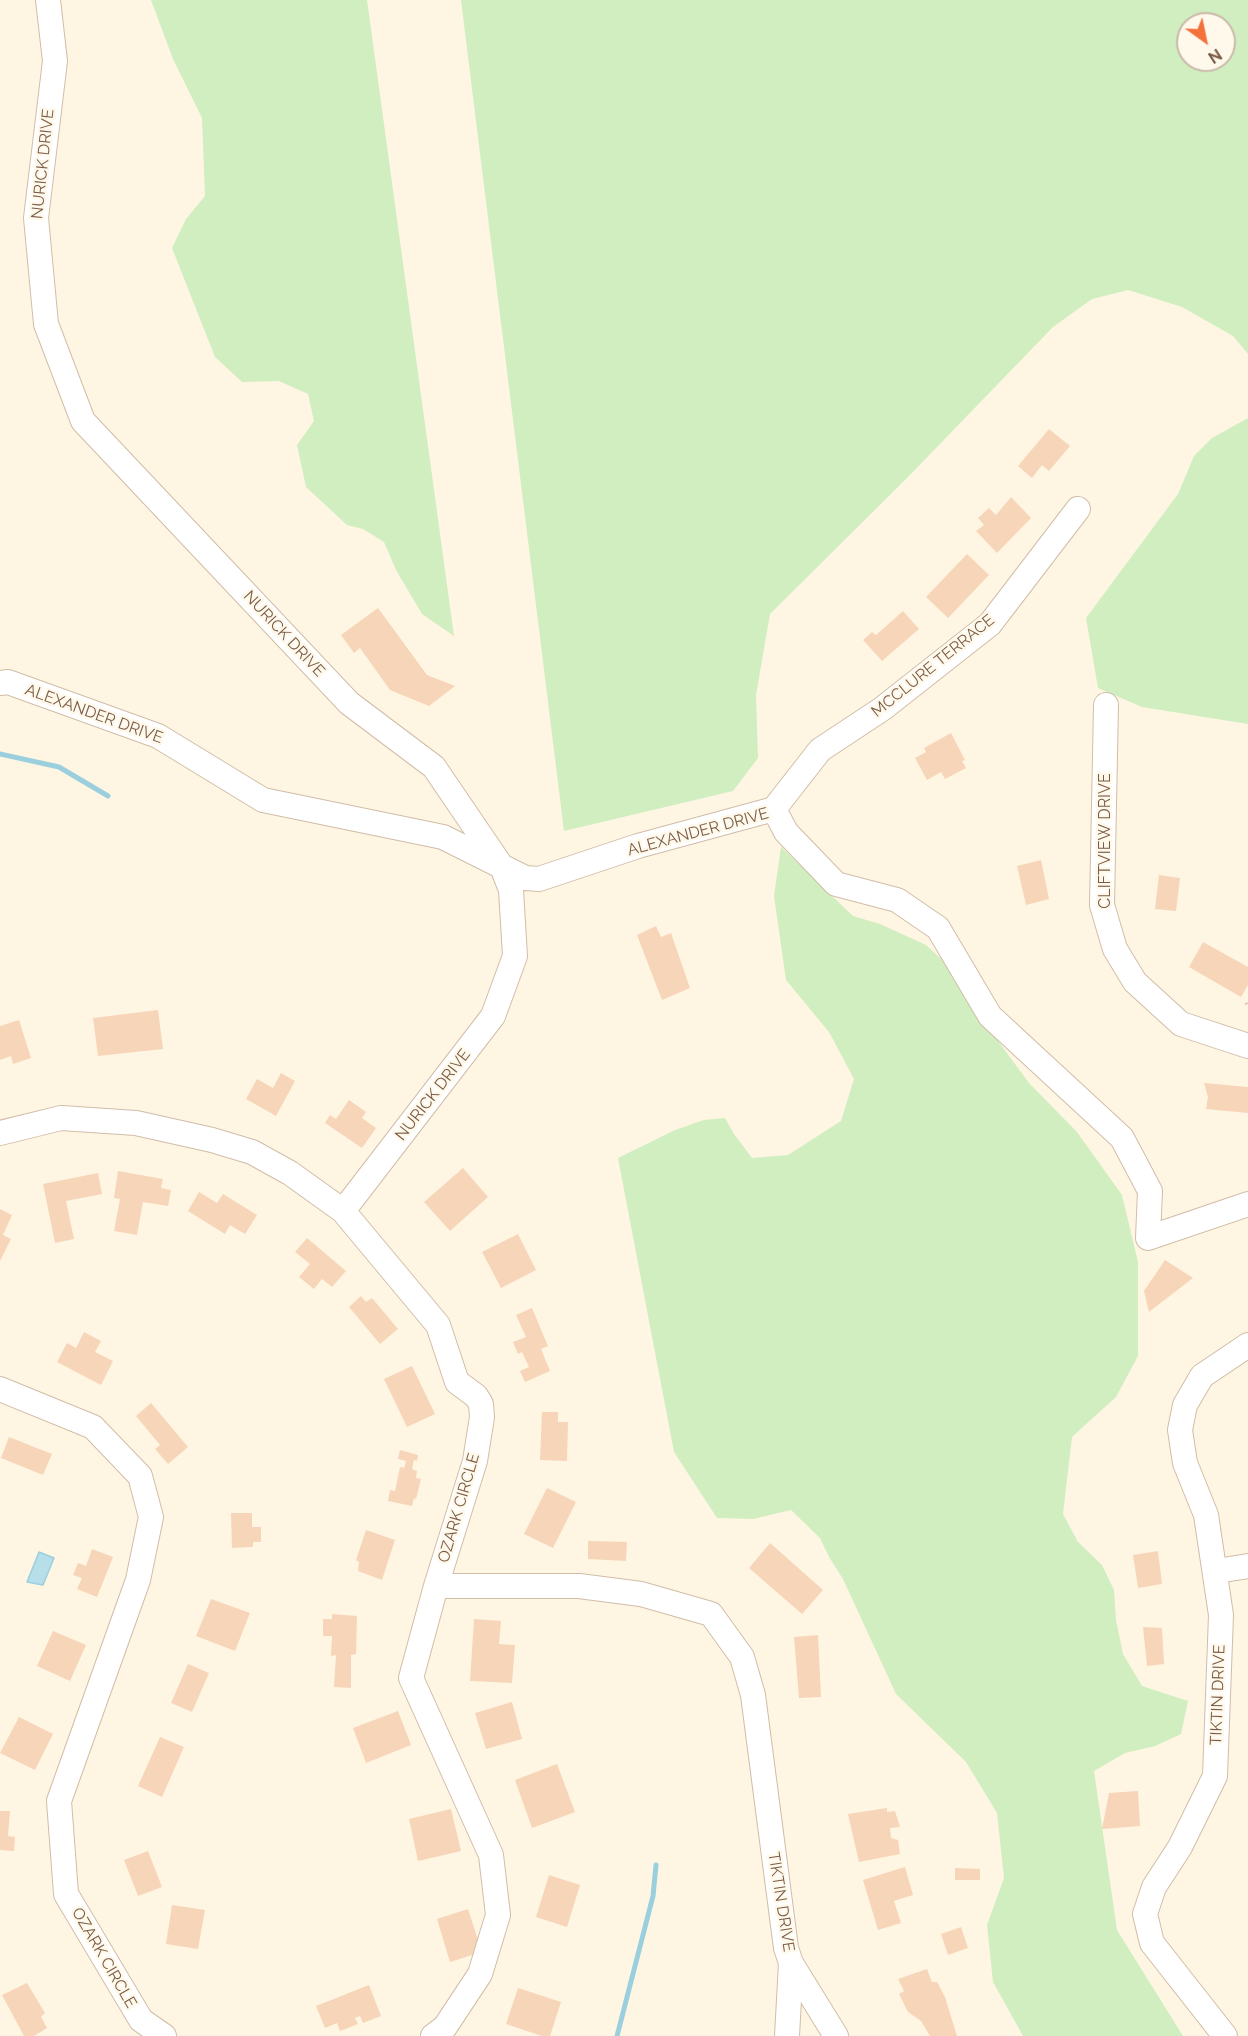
<!DOCTYPE html>
<html>
<head>
<meta charset="utf-8">
<style>
  body { margin:0 }
  #map { position:relative; width:1248px; height:2036px; overflow:hidden; background:#fef6e3; font-family:Raleway,sans-serif }
  canvas { display:block }
  .north { position:absolute; left:1176px; top:12px; width:60px; height:60px; box-sizing:border-box; background:#fff9ec; border:2px solid #cabaaa; border-radius:50%; rotate:147deg; font-size:16px; font-weight:700; line-height:24px; text-align:center; color:#7a5c46 }
  .north::after { content:''; display:block; margin:auto; width:21px; height:27px; background:#f5713c; clip-path:polygon(50% 0,100% 100%,50% 72%,0 100%) }
</style>
</head>
<body>
<div id="map">
<canvas width="1248" height="2036"></canvas>
<div class="north">N</div>
</div>
<script>
const c = document.querySelector('canvas').getContext('2d');
c.lineJoin = 'round';
function paint(path, color) { c.fillStyle = color; c.fill(path, 'evenodd'); }
const toPath = rows => new Path2D(rows.map(r => 'M' + r).join(''));
function stroke(path, color, width, dash) { c.strokeStyle = color; c.lineWidth = width; c.lineCap = dash ? 'butt' : 'round'; c.setLineDash(dash || []); c.stroke(path); }
function write(font, color, halo, rows, align = 'center') {
  c.font = font + ' Raleway,sans-serif'; c.lineWidth = 5; c.setLineDash([]); c.textBaseline = 'middle'; c.strokeStyle = halo; c.fillStyle = color; for (const [text, x, y, turn = 0] of rows) {
    c.save(); c.translate(x, y); c.rotate((+turn || 0) * Math.PI / 180); c.textAlign = isNaN(turn) ? turn : align; if (halo) c.strokeText(text, 0, 0); c.fillText(text, 0, 0); c.restore();
  }
}
const green = toPath([
  [151,0,367,0,454,636,422,614,396,570,384,542,363,529,347,525,306,487,297,445,314,421,308,394,279,381,242,382,215,357,172,248,186,219,205,196,202,118,173,59],
  [461,0,1248,0,1248,354,1233,336,1182,307,1128,290,1092,299,1053,327,908,477,770,614,756,695,758,758,733,791,564,831],
  [1188,24,1224,24,1224,60,1188,60],
  [1248,418,1248,724,1142,707,1098,688,1086,618,1178,494,1194,456,1212,438],
  [781,847,853,916,880,924,926,945,960,976,987,1026,1029,1083,1077,1132,1122,1195,1138,1262,1138,1356,1116,1397,1072,1437,1063,1514,1078,1542,1102,1565,1114,1590,1116,1620,1123,1654,1142,1686,1188,1701,1181,1734,1155,1746,1125,1753,1094,1771,1117,1930,1183,2036,1023,2036,993,1982,987,1925,1004,1878,997,1813,966,1762,896,1694,843,1579,829,1557,820,1538,791,1510,753,1519,717,1518,674,1452,618,1158,675,1130,704,1120,725,1118,734,1134,752,1158,788,1155,841,1121,854,1079,829,1032,786,980,774,896]
]);
const water = toPath([
  [39,1552,54,1558,43,1585,27,1582,39,1552]
]);
const stream = toPath([
  [0,754,59,767,108,796],
  [617,2036,653,1896,656,1865]
]);
const building = toPath([
  [1049,429,1070,446,1049,471,1042,465,1032,478,1018,466],
  [1011,497,1031,518,997,553,976,531,984,525,978,518,989,508,996,515],
  [967,554,989,575,948,618,926,597],
  [378,608,427,675,455,686,429,706,390,690,360,648,354,653,341,635],
  [903,611,919,629,882,661,863,640,872,632,876,635],
  [951,733,965,760,962,761,966,768,945,779,941,772,927,780,915,758,926,752,924,748],
  [1041,860,1049,899,1026,905,1017,866],
  [1159,875,1180,878,1176,911,1155,909],
  [656,926,661,937,671,933,690,988,662,1000,637,935],
  [1203,942,1248,967,1248,985,1241,997,1189,967],
  [158,1010,163,1049,98,1056,93,1018],
  [19,1020,31,1058,13,1064,11,1056,0,1060,0,1026],
  [281,1073,295,1081,276,1116,246,1099,257,1079,273,1088],
  [1204,1083,1248,1087,1248,1113,1206,1109,1208,1097],
  [349,1100,366,1112,362,1118,376,1128,362,1148,325,1123,330,1115,336,1119],
  [463,1168,488,1197,450,1231,424,1202],
  [118,1171,163,1179,161,1188,171,1190,168,1206,143,1202,137,1235,114,1231,120,1199,114,1198],
  [98,1173,102,1194,66,1201,74,1239,55,1243,43,1184],
  [199,1192,217,1203,223,1194,257,1215,245,1234,230,1225,225,1234,188,1211],
  [0,1209,12,1215,3,1235,11,1239,0,1261],
  [518,1234,536,1270,501,1288,482,1252],
  [307,1238,346,1271,332,1287,322,1279,314,1289,299,1277,310,1264,295,1252],
  [1165,1260,1193,1278,1149,1312,1144,1291],
  [361,1296,366,1302,372,1298,398,1329,380,1344,349,1307],
  [532,1308,548,1346,541,1349,550,1371,525,1382,520,1371,529,1367,522,1352,518,1354,513,1342,526,1337,516,1315],
  [84,1332,101,1341,95,1352,113,1361,101,1385,57,1362,67,1343,76,1348],
  [412,1366,435,1414,407,1427,384,1379],
  [151,1403,188,1447,168,1464,155,1449,160,1445,136,1416],
  [542,1412,558,1412,558,1422,568,1422,567,1461,540,1460],
  [9,1437,52,1454,43,1475,1,1458],
  [400,1450,418,1455,417,1461,414,1460,412,1469,417,1471,416,1478,421,1479,416,1499,414,1498,412,1506,388,1501,390,1490,395,1491,400,1467,404,1468,406,1461,398,1459],
  [547,1488,576,1502,553,1548,524,1534],
  [231,1513,252,1513,252,1527,261,1527,261,1542,253,1542,253,1547,232,1548],
  [366,1530,395,1540,382,1580,358,1571,359,1562,356,1560],
  [588,1541,627,1542,626,1561,588,1559],
  [770,1543,823,1590,802,1614,749,1568],
  [92,1549,113,1557,97,1597,77,1589,82,1578,73,1575,78,1563,86,1566],
  [1158,1551,1162,1584,1138,1588,1133,1555],
  [211,1599,250,1613,235,1651,196,1636],
  [332,1614,357,1616,356,1654,351,1655,351,1688,334,1687,336,1655,331,1656,332,1636,323,1636,323,1619,332,1619],
  [474,1619,501,1621,499,1644,515,1645,512,1683,470,1681],
  [1143,1627,1162,1628,1164,1664,1147,1666],
  [53,1631,86,1645,70,1681,37,1666],
  [818,1635,821,1697,799,1698,794,1637],
  [188,1664,209,1673,192,1712,171,1703],
  [512,1702,522,1739,486,1749,475,1713],
  [398,1711,411,1745,366,1763,353,1728],
  [19,1717,53,1734,35,1770,0,1753],
  [160,1737,184,1747,162,1797,138,1786],
  [557,1764,575,1812,532,1828,515,1780],
  [1138,1791,1140,1826,1102,1829,1109,1793],
  [887,1808,887,1812,895,1811,900,1827,890,1828,891,1838,898,1840,900,1854,859,1862,848,1814],
  [451,1809,461,1851,418,1861,409,1819],
  [0,1811,10,1811,8,1836,15,1837,14,1851,0,1850],
  [148,1851,162,1887,138,1896,124,1860],
  [905,1867,913,1895,894,1901,901,1923,878,1930,863,1880],
  [955,1868,980,1869,980,1880,955,1880],
  [549,1875,580,1885,567,1927,536,1917],
  [172,1905,205,1910,198,1949,166,1944],
  [468,1909,482,1952,450,1962,437,1919],
  [961,1927,968,1948,948,1955,941,1934],
  [927,1969,932,1982,937,1982,945,1997,957,2036,930,2036,921,2021,908,2012,899,1994,904,1991,898,1979],
  [27,1983,45,2013,41,2017,47,2028,34,2036,24,2036,2,1995],
  [369,1985,381,2016,363,2023,360,2016,355,2018,358,2024,340,2031,337,2023,325,2028,316,2006],
  [518,1988,561,2002,550,2036,542,2036,506,2024]
]);
const path = toPath([
  [1246,1003,1248,1006]
]);
const minor = toPath([
  [48,0,55,61,36,218,46,324,83,421,349,703,434,767,502,867,511,890,515,956,493,1016,343,1211],
  [0,683,8,682,158,736,263,800,443,837,525,878,539,879,638,846,774,809],
  [1106,705,1102,905,1115,949,1135,982,1181,1024,1248,1046],
  [774,809,786,832,836,884,897,900,938,928,990,1016,1122,1138,1150,1191,1148,1238,1248,1204],
  [774,809,820,750,882,709,990,624,1078,509],
  [0,1133,61,1118,136,1123,212,1140,252,1152,290,1173,343,1211,438,1325,457,1382,476,1396,481,1404,482,1417,475,1461,436,1586,411,1678,491,1855,498,1915,480,1974,445,2027,433,2036],
  [0,1389,93,1427,140,1476,151,1517,138,1580,59,1801,66,1894,141,2020,164,2036],
  [1214,1569,1223,1570,1248,1566],
  [436,1586,579,1586,641,1594,711,1614,742,1657,753,1695,786,1948,791,1963,836,2036],
  [787,2036,791,1963],
  [1225,2036,1152,1943,1145,1914,1154,1887,1180,1847,1215,1776,1221,1615,1206,1515,1185,1463,1180,1430,1185,1405,1202,1376,1248,1345]
]);
const streetNames = [
  ["NURICK DRIVE",43,164,-84],
  ["NURICK DRIVE",284,634,47],
  ["MCCLURE TERRACE",933,666,-39],
  ["ALEXANDER DRIVE",94,714,20],
  ["ALEXANDER DRIVE",698,832,-15],
  ["CLIFTVIEW DRIVE",1105,841,-90],
  ["NURICK DRIVE",433,1095,-52],
  ["OZARK CIRCLE",459,1508,-74],
  ["TIKTIN DRIVE",1218,1695,-88],
  ["TIKTIN DRIVE",781,1902,81],
  ["OZARK CIRCLE",104,1958,60]
];
paint(green, '#d0eec0');
paint(water, '#b6dfea');
stroke(water, '#9bcfdd', 1.5);
stroke(stream, '#9bcfdd', 5);
paint(building, '#f7d5b8');
stroke(minor, '#d1bda8', 26);
stroke(path, '#dcb89b', 3, [1.5, 4.5]);
stroke(minor, '#fff', 24);
write('16px', '#7a5c46', '#fff9ec', streetNames);
</script>
</body>
</html>
